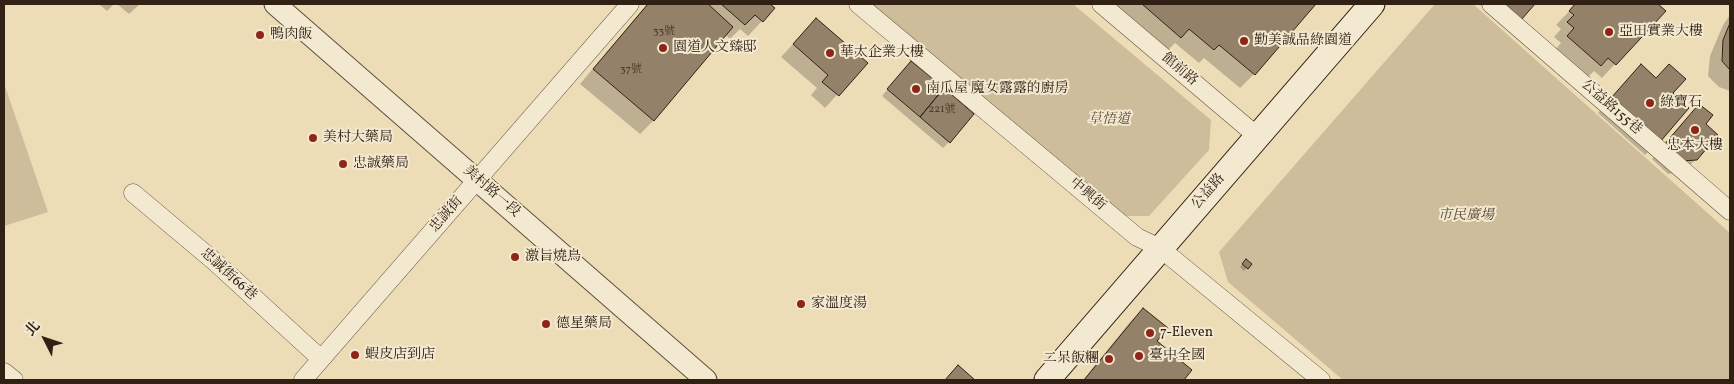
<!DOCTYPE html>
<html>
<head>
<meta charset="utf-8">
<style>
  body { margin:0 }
  #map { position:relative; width:1734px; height:384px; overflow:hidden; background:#edddb7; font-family:Vollkorn,"Noto Serif TC",serif }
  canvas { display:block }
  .frame { position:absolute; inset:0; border:5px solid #312014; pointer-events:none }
  .north { position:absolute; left:20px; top:314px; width:50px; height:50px; -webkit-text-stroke:4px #f3e9d0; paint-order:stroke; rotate:311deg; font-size:14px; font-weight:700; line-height:20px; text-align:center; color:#312014 }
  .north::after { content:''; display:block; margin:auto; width:18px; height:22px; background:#312014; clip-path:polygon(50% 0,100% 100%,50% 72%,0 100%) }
</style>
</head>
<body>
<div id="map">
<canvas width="1734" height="384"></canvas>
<div class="frame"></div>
<div class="north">北</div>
</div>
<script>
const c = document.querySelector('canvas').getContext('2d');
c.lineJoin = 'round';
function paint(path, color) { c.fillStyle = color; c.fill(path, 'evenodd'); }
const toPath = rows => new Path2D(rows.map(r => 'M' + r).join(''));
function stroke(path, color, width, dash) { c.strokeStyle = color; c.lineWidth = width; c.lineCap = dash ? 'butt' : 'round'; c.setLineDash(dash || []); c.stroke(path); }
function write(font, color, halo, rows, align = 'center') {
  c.font = font + ' Vollkorn,"Noto Serif TC",serif'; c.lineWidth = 4; c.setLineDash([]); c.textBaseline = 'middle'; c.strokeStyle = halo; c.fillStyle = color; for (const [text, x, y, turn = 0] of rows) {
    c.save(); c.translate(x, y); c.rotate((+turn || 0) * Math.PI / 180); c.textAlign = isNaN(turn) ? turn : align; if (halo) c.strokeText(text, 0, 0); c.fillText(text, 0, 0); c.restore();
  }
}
const green = toPath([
  [872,4,1073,4,1211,120,1209,150,1149,216,1122,216],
  [1435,4,1473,4,1730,233,1730,380,1343,380,1228,282,1219,252],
  [4,83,48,212,4,226]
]);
const shadow = toPath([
  [99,4,114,4,107,11],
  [117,4,140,4,129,14],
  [647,4,768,4,774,8,748,36,740,29,730,39,725,34,654,120,640,134,580,84],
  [1111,4,1314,4,1254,74,1240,88,1204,58,1199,63,1175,43,1166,52],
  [1479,4,1533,4,1509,30],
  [1576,4,1656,4,1664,11,1602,78,1594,71,1586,79,1554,51,1561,43,1554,37,1561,29,1556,25],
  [1730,15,1730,91,1719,87,1708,76,1710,56,1723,25],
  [816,19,866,63,825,108,811,95,817,88,781,57],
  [1641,66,1672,93,1659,141,1645,155,1598,113],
  [905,68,949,142,943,148,882,96],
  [1687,118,1705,124,1696,159,1683,172,1668,174,1652,159],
  [1246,261,1250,264,1244,271,1240,267],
  [1143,309,1155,342,1190,370,1182,380,1083,380,1130,322]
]);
const building = toPath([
  [648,4,708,4,733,27,654,121,593,69,648,4],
  [721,4,770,4,775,8,763,22,755,15,745,25,721,4],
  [1142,4,1316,4,1255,75,1219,45,1214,50,1189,29,1181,38,1142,4],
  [1502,4,1535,4,1521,20,1502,4],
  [1575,4,1658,4,1666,11,1616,65,1608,58,1601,66,1567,36,1574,28,1567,22,1574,15,1569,11,1575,4],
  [816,18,868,63,839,96,822,82,828,75,793,44,816,18],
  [1730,23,1730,70,1722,61,1723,40,1730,23],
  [911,61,944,88,920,117,887,89,911,61],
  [1641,64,1656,78,1669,64,1686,79,1673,93,1689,108,1660,142,1611,98,1641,64],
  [944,88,974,114,950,143,920,117,944,88],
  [1699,104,1713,115,1706,124,1718,135,1697,160,1681,161,1663,146,1699,104],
  [1246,259,1252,264,1248,269,1242,264,1246,259],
  [1143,308,1168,328,1157,341,1192,370,1184,380,1084,380,1143,308],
  [958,365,975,380,945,380,958,365]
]);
const minor = toPath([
  [858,4,1137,237,1160,248,1321,380],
  [1101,4,1257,136],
  [1491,4,1730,211],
  [133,193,214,261,321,359],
  [4,372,14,380],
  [303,380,630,4]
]);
const tertiary = toPath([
  [275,4,706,380]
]);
const secondary = toPath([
  [1047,380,1372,4]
]);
const markers = [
  [1609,32,5,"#8f2418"],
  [260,35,5,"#8f2418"],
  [1244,41,5,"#8f2418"],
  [663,48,5,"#8f2418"],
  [830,53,5,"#8f2418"],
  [916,89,5,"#8f2418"],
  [1650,103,5,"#8f2418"],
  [1695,130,5,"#8f2418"],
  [313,138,5,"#8f2418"],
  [343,164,5,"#8f2418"],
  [515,257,5,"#8f2418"],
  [801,304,5,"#8f2418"],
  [546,324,5,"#8f2418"],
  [1150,333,5,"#8f2418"],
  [355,355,5,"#8f2418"],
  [1139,356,5,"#8f2418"],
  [1109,359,5,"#8f2418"]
];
const numberNames = [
  ["33號",664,32],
  ["37號",631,70],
  ["221號",942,110]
];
const poiNames = [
  ["亞田實業大樓",1619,32],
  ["鴨肉飯",270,35],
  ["勤美誠品綠園道",1254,41],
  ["園道人文臻邸",673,48],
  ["華太企業大樓",840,53],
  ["南瓜屋 魔女露露的廚房",926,89],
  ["綠寶石",1660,103],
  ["美村大藥局",323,138],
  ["忠本大樓",1695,146,"center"],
  ["忠誠藥局",353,164],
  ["激旨燒鳥",525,257],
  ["家溫度湯",811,304],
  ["德星藥局",556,324],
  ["7-Eleven",1160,333],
  ["蝦皮店到店",365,355],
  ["臺中全國",1149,356],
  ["二呆飯糰",1099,359,"right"]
];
const streetNames = [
  ["館前路",1179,70,40],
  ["公益路155巷",1611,108,41],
  ["美村路一段",491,192,41],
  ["公益路",1209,192,-49],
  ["中興街",1087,195,40],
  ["忠誠街",447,215,-49],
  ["忠誠街66巷",228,275,42]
];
const parkNames = [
  ["草悟道",1109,120],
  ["市民廣場",1466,216]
];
paint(green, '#cdbd9b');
paint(shadow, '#0003');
paint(building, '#938269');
stroke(building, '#312014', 1);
stroke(minor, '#604f3d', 19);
stroke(tertiary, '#604f3d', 23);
stroke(secondary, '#312014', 27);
stroke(minor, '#f3e9d0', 18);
stroke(tertiary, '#f3e9d0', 21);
stroke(secondary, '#f3e9d0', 25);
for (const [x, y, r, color] of markers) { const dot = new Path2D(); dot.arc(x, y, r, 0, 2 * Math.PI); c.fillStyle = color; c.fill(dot); stroke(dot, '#f3e9d0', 2); }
write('11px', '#4a3829', null, numberNames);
write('14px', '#312014', '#f3e9d0', poiNames, 'left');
write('14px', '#312014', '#f3e9d0', streetNames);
write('italic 14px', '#584736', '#f3e9d0', parkNames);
</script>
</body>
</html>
